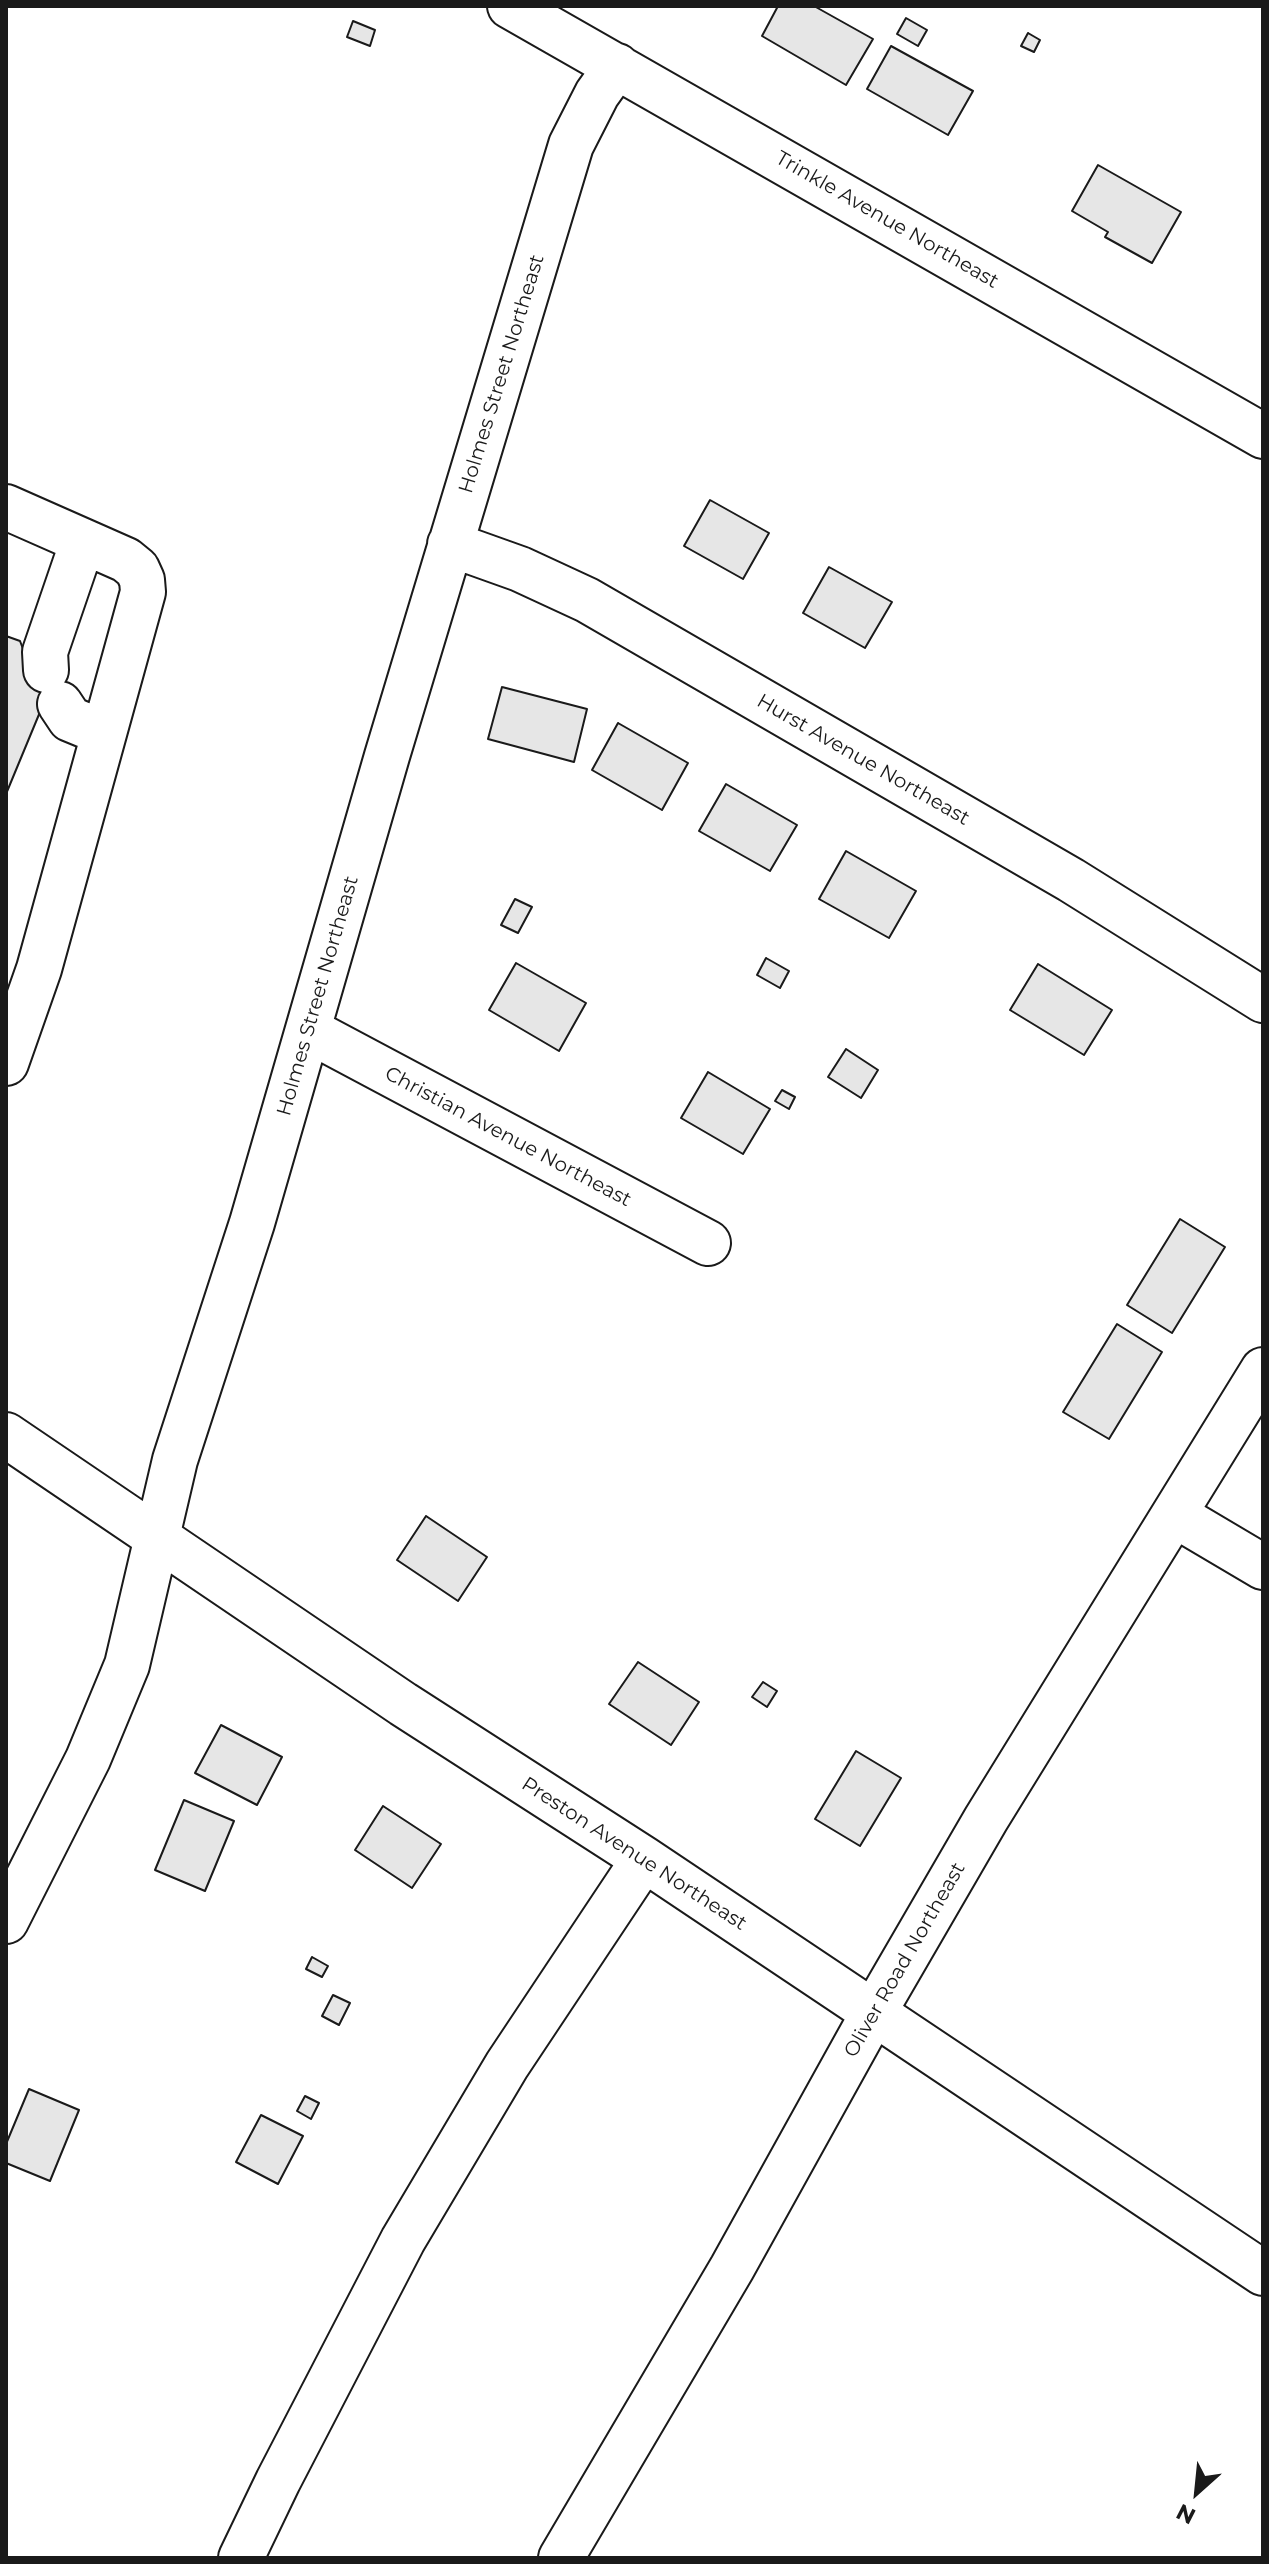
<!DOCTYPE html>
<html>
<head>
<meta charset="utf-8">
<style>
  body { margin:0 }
  #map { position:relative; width:1269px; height:2564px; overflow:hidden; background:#fff; font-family:Montserrat,sans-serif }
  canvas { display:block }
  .frame { position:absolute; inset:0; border:8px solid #1a1a1a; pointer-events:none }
  .north { position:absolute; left:1157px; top:2452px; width:80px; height:80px; -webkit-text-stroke:6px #fff; paint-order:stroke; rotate:207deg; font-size:22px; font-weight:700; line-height:32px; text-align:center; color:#1a1a1a }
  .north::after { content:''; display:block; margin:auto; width:28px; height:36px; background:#1a1a1a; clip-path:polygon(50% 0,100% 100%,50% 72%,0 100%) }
</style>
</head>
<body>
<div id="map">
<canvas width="1269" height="2564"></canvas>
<div class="frame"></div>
<div class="north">N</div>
</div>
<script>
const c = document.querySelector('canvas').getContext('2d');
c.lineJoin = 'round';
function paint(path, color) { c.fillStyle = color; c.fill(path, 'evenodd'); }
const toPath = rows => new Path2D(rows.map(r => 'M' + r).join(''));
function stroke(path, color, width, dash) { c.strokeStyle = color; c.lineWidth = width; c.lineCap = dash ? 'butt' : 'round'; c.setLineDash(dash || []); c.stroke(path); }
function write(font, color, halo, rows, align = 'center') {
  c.font = font + ' Montserrat,sans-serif'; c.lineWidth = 6; c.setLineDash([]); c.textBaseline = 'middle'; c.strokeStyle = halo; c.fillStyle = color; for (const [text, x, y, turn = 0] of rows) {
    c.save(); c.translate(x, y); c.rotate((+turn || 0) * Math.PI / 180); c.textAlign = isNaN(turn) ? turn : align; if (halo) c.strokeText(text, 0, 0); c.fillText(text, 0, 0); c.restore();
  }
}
const building = toPath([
  [778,6,814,6,873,39,846,85,762,36,778,6],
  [906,18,927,30,918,46,897,34,906,18],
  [353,21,375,30,370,46,347,37,353,21],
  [1028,33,1040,40,1034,52,1021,46,1028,33],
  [891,46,973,91,948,135,867,89,891,46],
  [1098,165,1181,212,1152,263,1105,237,1108,232,1072,211,1098,165],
  [710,500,769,533,743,579,684,546,710,500],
  [829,567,892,602,865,648,803,613,829,567],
  [6,636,20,641,33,675,59,666,71,700,40,712,6,794,6,636],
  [502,687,587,709,574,762,488,739,502,687],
  [618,723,688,763,662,810,592,770,618,723],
  [726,784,797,825,770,871,699,831,726,784],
  [846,851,916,891,889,938,819,899,846,851],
  [515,899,532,907,518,933,501,925,515,899],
  [766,958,789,971,780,988,757,975,766,958],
  [516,963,586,1003,559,1051,489,1010,516,963],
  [1038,964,1112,1010,1084,1055,1010,1010,1038,964],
  [846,1049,878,1070,861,1098,828,1077,846,1049],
  [708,1072,770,1109,743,1154,681,1118,708,1072],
  [782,1090,795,1097,789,1109,775,1101,782,1090],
  [1180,1219,1225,1247,1172,1333,1127,1305,1180,1219],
  [1117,1324,1162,1352,1109,1439,1063,1412,1117,1324],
  [426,1516,487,1557,458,1601,397,1560,426,1516],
  [638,1662,699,1702,671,1745,609,1704,638,1662],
  [763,1682,777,1691,767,1707,752,1697,763,1682],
  [221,1725,282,1757,257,1805,195,1773,221,1725],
  [856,1751,901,1778,860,1846,815,1819,856,1751],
  [184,1800,234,1821,205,1891,155,1870,184,1800],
  [383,1806,441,1844,412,1888,355,1850,383,1806],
  [312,1957,328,1966,322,1977,306,1969,312,1957],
  [333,1995,350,2003,339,2025,322,2016,333,1995],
  [29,2089,79,2110,50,2181,6,2163,6,2144,29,2089],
  [305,2096,319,2103,311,2119,297,2111,305,2096],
  [261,2115,303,2136,278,2184,236,2162,261,2115]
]);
const minor = toPath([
  [510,6,1263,436],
  [6,507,126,560,137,569,142,580,143,592,39,969,6,1063],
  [450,544,520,569,587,600,1071,880,1263,1000],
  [46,670,45,652,83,541],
  [60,704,70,719,104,733],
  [308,1030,708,1243],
  [6,1435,403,1704,644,1859,1263,2273],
  [1175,1515,1263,1567],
  [6,1921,88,1759,127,1665,175,1460,252,1223,387,756,571,145,597,94,617,66],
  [241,2558,278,2481,403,2240,507,2065,644,1859],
  [561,2558,732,2268,874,2012,986,1819,1263,1370]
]);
const streetNames = [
  ["Trinkle Avenue Northeast",887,220,30],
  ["Holmes Street Northeast",502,374,-73],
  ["Hurst Avenue Northeast",863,760,30],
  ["Holmes Street Northeast",318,996,-74],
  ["Christian Avenue Northeast",508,1137,28],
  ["Preston Avenue Northeast",634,1854,33],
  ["Oliver Road Northeast",905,1960,-60]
];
paint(building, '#e6e6e6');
stroke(building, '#1a1a1a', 2);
stroke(minor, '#1a1a1a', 48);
stroke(minor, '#fff', 44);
write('20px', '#1a1a1a', '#fff', streetNames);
</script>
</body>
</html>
